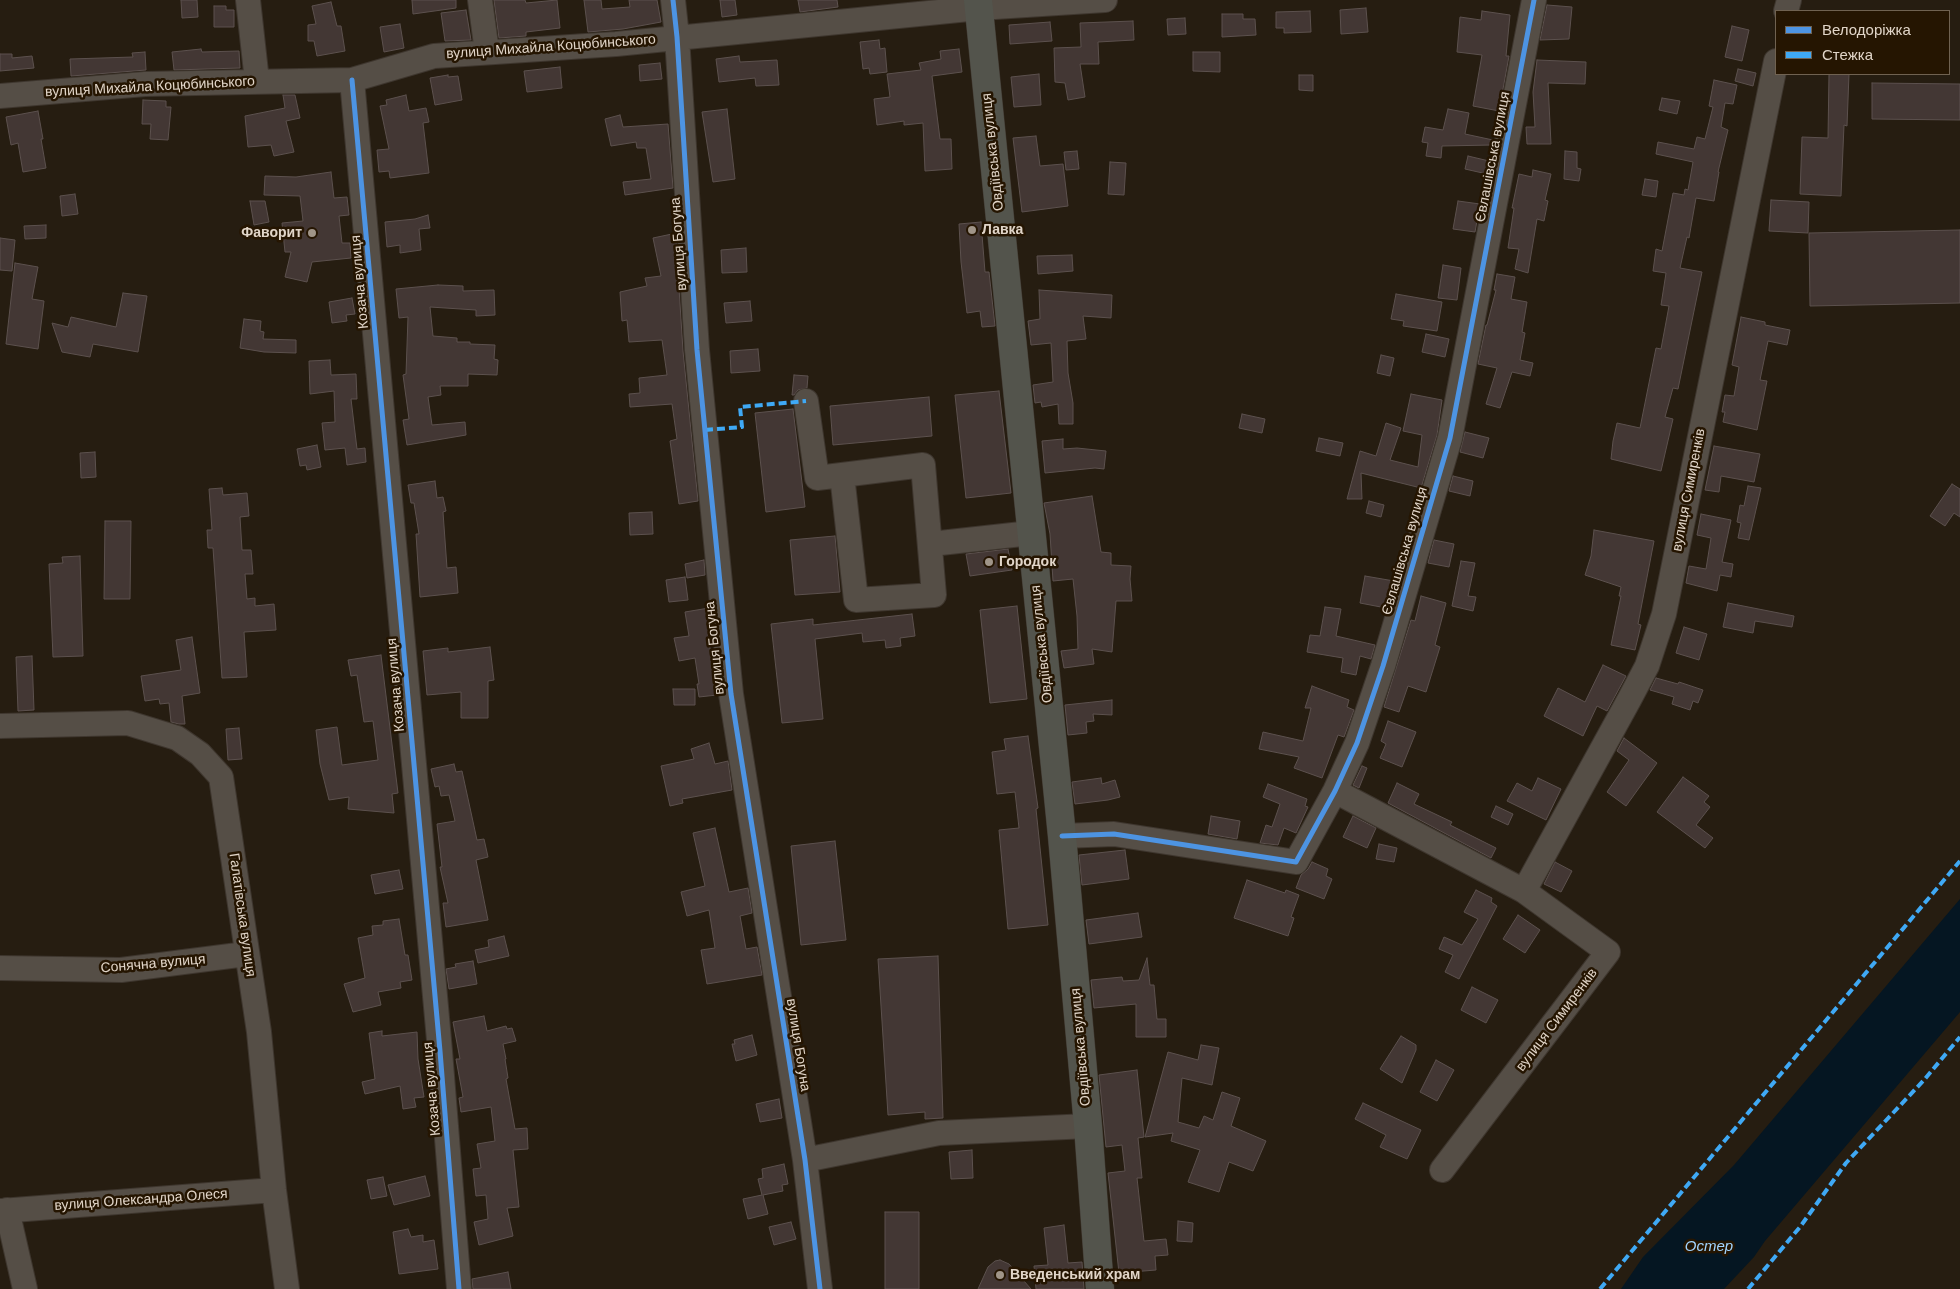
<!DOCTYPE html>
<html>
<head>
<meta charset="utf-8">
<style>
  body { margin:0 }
  #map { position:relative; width:1960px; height:1289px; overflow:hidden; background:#261d11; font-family:Arial,sans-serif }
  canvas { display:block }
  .legend { position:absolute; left:1775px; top:10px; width:175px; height:65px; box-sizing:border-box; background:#251501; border:1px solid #706251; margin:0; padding:6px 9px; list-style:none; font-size:15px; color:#e1d5c8 }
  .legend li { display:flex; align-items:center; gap:10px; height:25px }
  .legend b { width:25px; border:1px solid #706251 }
</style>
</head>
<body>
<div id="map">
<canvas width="1960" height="1289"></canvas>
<ul class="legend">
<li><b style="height:6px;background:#4d94e3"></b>Велодоріжка</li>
<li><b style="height:6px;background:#3fa9f5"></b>Стежка</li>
</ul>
</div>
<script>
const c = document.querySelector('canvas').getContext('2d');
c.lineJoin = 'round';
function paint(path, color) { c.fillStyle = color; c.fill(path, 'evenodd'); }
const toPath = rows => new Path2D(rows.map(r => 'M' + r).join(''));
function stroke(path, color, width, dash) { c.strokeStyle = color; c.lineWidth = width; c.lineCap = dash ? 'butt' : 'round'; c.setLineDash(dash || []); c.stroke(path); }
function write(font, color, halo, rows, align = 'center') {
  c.font = font + ' Arial,sans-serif'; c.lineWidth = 5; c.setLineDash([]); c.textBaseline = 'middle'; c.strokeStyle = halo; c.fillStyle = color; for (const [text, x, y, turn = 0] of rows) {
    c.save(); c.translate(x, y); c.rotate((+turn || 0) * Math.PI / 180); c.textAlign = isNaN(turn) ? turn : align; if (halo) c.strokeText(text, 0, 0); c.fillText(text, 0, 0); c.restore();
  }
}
const water = toPath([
  [1960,899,1960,1012,1765,1241,1754,1257,1724,1289,1621,1289,1643,1257,1734,1165]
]);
const building = toPath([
  [181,0,197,0,198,17,182,18,181,0],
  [412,0,456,0,456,8,413,14,412,0],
  [494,0,525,0,526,3,557,0,560,28,526,32,526,36,499,38,494,0],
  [584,0,601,0,602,9,630,7,629,0,657,0,661,22,623,29,588,32,584,0],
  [720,0,735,0,737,15,722,17,720,0],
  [798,0,837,0,838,7,800,12,798,0],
  [331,2,337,26,341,26,345,51,317,56,314,41,308,41,308,25,316,24,312,6,331,2],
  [1547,5,1572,7,1569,39,1540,40,1547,5],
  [214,6,226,6,226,10,234,10,234,27,214,27,214,6],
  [1366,8,1368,32,1341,34,1340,10,1366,8],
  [466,10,471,40,445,41,441,13,466,10],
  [1310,11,1311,32,1284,33,1284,28,1276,28,1276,12,1310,11],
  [1482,11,1510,15,1506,56,1509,56,1499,111,1473,106,1482,55,1457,52,1460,17,1481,20,1482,11],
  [1222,14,1243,14,1243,19,1255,19,1256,35,1222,37,1222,14],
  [1185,18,1186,34,1168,35,1167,19,1185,18],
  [1133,21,1134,40,1098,42,1099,64,1080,64,1085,97,1068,100,1065,83,1055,82,1054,48,1081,47,1080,23,1133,21],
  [1050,22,1052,41,1010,44,1009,25,1050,22],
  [400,24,404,48,384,52,380,27,400,24],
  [1732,26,1749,30,1742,61,1725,57,1732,26],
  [879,40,880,49,885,48,887,72,870,74,869,68,863,69,860,42,879,40],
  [201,49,202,52,239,51,240,68,174,70,172,52,201,49],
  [959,49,962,72,932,76,940,139,951,139,952,169,925,171,923,123,904,125,904,121,877,125,874,99,890,97,887,74,921,70,919,63,941,59,940,51,959,49],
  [145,52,146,70,71,76,70,59,133,57,132,53,145,52],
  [1193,52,1220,52,1220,72,1193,71,1193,52],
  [0,54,12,54,12,58,32,56,34,68,0,71,0,54],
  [739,56,740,62,777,60,779,85,756,86,755,78,719,82,716,59,739,56],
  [1537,60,1586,62,1585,84,1548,83,1551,144,1527,144,1526,127,1535,127,1533,92,1537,60],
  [660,63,662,79,640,81,639,65,660,63],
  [560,67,562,88,527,92,524,71,560,67],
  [1738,69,1756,73,1753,86,1735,81,1738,69],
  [1039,74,1041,105,1014,107,1011,77,1039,74],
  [1829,74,1849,74,1847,126,1844,125,1841,196,1800,194,1802,137,1828,138,1829,74],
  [448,75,448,77,458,76,462,100,435,105,430,78,448,75],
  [1299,75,1313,75,1313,91,1299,90,1299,75],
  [1714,80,1737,85,1733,104,1725,103,1721,127,1728,130,1718,172,1719,172,1714,201,1696,198,1689,238,1687,237,1680,268,1702,272,1678,389,1673,388,1665,417,1673,419,1661,471,1611,459,1613,441,1617,423,1640,428,1656,348,1661,349,1669,306,1661,305,1666,273,1653,271,1656,249,1662,251,1673,193,1684,195,1685,189,1688,190,1693,162,1656,154,1658,142,1694,149,1697,137,1705,139,1713,107,1709,106,1714,80],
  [1872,83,1960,84,1960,120,1872,119,1872,83],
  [283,95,295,95,300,118,286,121,294,152,274,156,271,145,248,147,245,116,285,108,283,95],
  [406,95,409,111,426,108,429,122,423,123,429,173,390,178,389,171,379,172,377,150,389,149,380,106,387,105,386,100,406,95],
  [1662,98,1680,101,1677,114,1659,110,1662,98],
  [143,100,166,101,166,107,171,107,168,140,150,139,151,124,142,124,143,100],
  [727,109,735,179,713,182,702,112,727,109],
  [1448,109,1469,113,1465,134,1493,140,1492,145,1442,146,1441,158,1426,156,1428,143,1422,142,1425,127,1443,130,1448,109],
  [38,111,43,139,41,139,46,168,23,172,18,143,11,145,6,117,38,111],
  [620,115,623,127,668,124,673,188,625,195,623,182,651,179,646,148,637,148,636,142,611,146,605,119,620,115],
  [1036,136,1040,166,1063,164,1068,206,1022,212,1013,138,1036,136],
  [1077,151,1079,169,1066,170,1064,152,1077,151],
  [1565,151,1577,152,1577,168,1581,169,1579,181,1564,179,1565,151],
  [1468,156,1489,161,1487,174,1465,169,1468,156],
  [1110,162,1126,163,1124,195,1108,194,1110,162],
  [1533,170,1551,174,1545,200,1548,201,1544,221,1537,219,1528,273,1515,269,1519,249,1508,248,1514,208,1512,208,1519,174,1532,177,1533,170],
  [331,172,334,198,347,197,349,215,339,216,342,243,350,243,351,258,312,262,307,282,285,277,291,252,285,252,282,223,303,221,300,196,264,195,265,176,296,177,331,172],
  [1645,179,1658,181,1656,197,1642,195,1645,179],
  [75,194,78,214,62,216,60,196,75,194],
  [1771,200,1809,202,1808,233,1769,231,1771,200],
  [250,201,265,201,269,222,254,225,250,201],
  [1458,201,1480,204,1475,232,1453,229,1458,201],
  [428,215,430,228,419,229,421,250,400,253,400,245,387,247,385,222,415,219,428,215],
  [981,222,985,272,989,272,995,326,982,327,980,311,967,313,961,262,959,224,981,222],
  [46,225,46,238,25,239,24,226,46,225],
  [1960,230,1960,303,1810,306,1809,233,1960,230],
  [672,234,673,241,676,240,677,259,675,260,679,288,683,351,698,501,679,504,670,441,677,439,672,404,630,407,629,394,640,393,639,378,667,375,662,340,629,342,627,320,622,321,620,292,647,286,645,278,661,276,653,238,672,234],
  [0,238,15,240,12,271,0,270,0,238],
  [746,248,747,272,722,273,721,250,746,248],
  [1072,255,1073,271,1038,274,1037,256,1072,255],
  [15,263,38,267,32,299,44,301,38,349,6,344,15,263],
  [1443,265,1461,268,1457,300,1438,298,1443,265],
  [1497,274,1515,277,1511,299,1527,302,1522,332,1525,333,1520,360,1533,363,1530,376,1512,372,1500,408,1486,404,1497,368,1478,364,1486,325,1487,325,1496,290,1494,290,1497,274],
  [438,285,463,286,463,291,494,290,495,315,476,316,476,310,430,307,433,336,457,338,457,342,470,342,470,344,495,345,494,359,498,360,497,375,468,374,468,386,440,386,441,395,428,397,432,425,465,422,466,435,407,445,403,420,409,419,403,375,406,374,408,317,399,318,396,289,438,285],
  [1039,290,1112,295,1111,318,1083,316,1086,339,1067,341,1068,373,1073,403,1073,424,1059,424,1058,404,1042,407,1041,402,1035,403,1033,385,1053,382,1051,343,1031,345,1028,321,1040,319,1039,290],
  [123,293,147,296,138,352,93,344,90,357,62,352,52,323,68,327,71,317,116,327,123,293],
  [1396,294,1442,302,1437,331,1403,326,1404,321,1391,319,1396,294],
  [352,298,355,314,346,315,347,321,332,323,329,302,352,298],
  [750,301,752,321,726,323,724,303,750,301],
  [1741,317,1765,322,1765,325,1790,330,1787,345,1768,341,1760,380,1767,381,1757,430,1723,422,1725,412,1722,412,1725,395,1734,396,1739,367,1732,365,1741,317],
  [244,319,261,321,260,331,264,332,263,339,296,340,296,353,264,352,240,348,244,319],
  [1426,334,1449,339,1445,357,1422,352,1426,334],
  [758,349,760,371,731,373,730,351,758,349],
  [1381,355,1394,358,1390,376,1377,373,1381,355],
  [330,360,331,375,356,374,357,399,351,399,357,449,365,448,366,462,347,465,345,448,325,450,322,423,335,422,334,391,310,394,309,361,330,360],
  [794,375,808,376,807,388,798,390,794,395,792,395,794,375],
  [999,391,1011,493,966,498,955,395,999,391],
  [1411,394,1442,400,1437,435,1421,488,1361,473,1362,499,1347,499,1360,451,1376,456,1386,423,1401,428,1390,460,1418,467,1422,435,1403,431,1411,394],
  [929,397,932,436,833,445,830,406,929,397],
  [793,409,805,507,766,512,755,413,793,409],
  [1242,414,1265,419,1262,433,1239,428,1242,414],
  [1465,432,1489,438,1483,458,1460,452,1465,432],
  [1319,438,1343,443,1340,456,1316,451,1319,438],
  [1063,439,1063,449,1077,448,1106,451,1104,469,1095,468,1045,473,1042,441,1063,439],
  [317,445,321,467,307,470,306,465,300,466,297,449,317,445],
  [1714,446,1760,454,1754,482,1721,476,1719,492,1705,490,1714,446],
  [95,452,96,477,81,478,80,453,95,452],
  [1453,476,1473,481,1470,496,1449,491,1453,476],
  [435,481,437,498,443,497,446,511,443,512,447,568,456,567,458,593,420,597,416,534,419,534,414,503,411,503,408,485,435,481],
  [1952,484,1960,489,1960,517,1954,513,1945,526,1930,516,1952,484],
  [1748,486,1761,488,1749,540,1738,538,1741,523,1737,522,1740,505,1744,506,1748,486],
  [222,488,223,495,247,493,249,516,240,517,242,550,251,550,253,574,245,574,247,599,255,598,255,606,274,604,276,630,244,632,247,677,222,678,213,548,208,548,207,530,212,530,209,489,222,488],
  [1092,496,1101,552,1111,553,1111,565,1131,566,1130,579,1132,601,1116,601,1112,652,1092,649,1094,664,1064,668,1061,651,1078,649,1077,616,1073,579,1053,581,1050,534,1044,503,1092,496],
  [1369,501,1384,505,1381,517,1366,513,1369,501],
  [652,512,653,534,630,535,629,513,652,512],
  [1701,514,1731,520,1722,562,1733,564,1731,577,1720,575,1717,591,1686,583,1689,566,1706,569,1711,538,1697,535,1701,514],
  [105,521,131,521,130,599,104,599,105,521],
  [1594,530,1654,541,1638,624,1641,625,1635,650,1611,645,1621,596,1619,596,1621,587,1585,575,1591,556,1594,530],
  [835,536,840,592,795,595,790,540,835,536],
  [1434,540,1454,544,1449,567,1428,563,1434,540],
  [1008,549,1012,570,970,576,966,554,1008,549],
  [80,556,83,656,53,657,49,564,63,563,62,557,80,556],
  [704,560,705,575,687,578,685,564,704,560],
  [1461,561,1475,563,1468,596,1476,597,1473,611,1452,606,1461,561],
  [1365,576,1394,581,1386,608,1360,603,1365,576],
  [685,577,688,600,669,602,666,580,685,577],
  [1421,596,1446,603,1435,645,1440,647,1426,692,1408,686,1399,712,1384,707,1411,620,1415,621,1421,596],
  [1728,603,1794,616,1792,627,1755,621,1753,633,1723,627,1728,603],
  [1017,606,1027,699,990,703,980,610,1017,606],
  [1325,607,1341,609,1336,636,1375,645,1371,659,1360,656,1356,675,1341,672,1343,658,1307,652,1310,635,1320,636,1325,607],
  [709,608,711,634,708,634,712,662,714,661,717,695,699,697,697,684,699,684,695,658,679,661,674,638,689,636,685,612,709,608],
  [912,614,915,636,900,638,901,646,886,648,885,640,863,642,862,633,815,639,823,719,782,723,771,624,813,619,813,625,912,614],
  [1684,627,1707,634,1699,660,1676,653,1684,627],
  [192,637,200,693,182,696,185,724,179,724,171,722,169,703,160,704,159,699,145,701,141,676,181,670,176,640,192,637],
  [490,647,494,680,488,681,488,718,461,718,461,692,427,695,423,651,448,648,448,652,490,647],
  [381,655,398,793,392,794,394,813,348,809,349,797,329,800,320,764,316,730,337,727,342,765,378,760,373,721,364,722,357,675,351,676,348,660,381,655],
  [32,656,34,710,18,711,16,657,32,656],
  [1603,665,1626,676,1607,711,1597,706,1583,736,1544,716,1558,688,1585,702,1603,665],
  [1656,678,1678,684,1679,682,1703,690,1698,703,1693,701,1690,710,1672,704,1674,697,1650,690,1656,678],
  [1312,686,1349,700,1347,707,1354,710,1344,737,1338,735,1322,778,1294,768,1299,757,1259,749,1263,732,1303,741,1311,708,1305,708,1312,686],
  [673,689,695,689,695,705,674,705,673,689],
  [1112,700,1112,715,1093,714,1094,721,1086,722,1087,733,1068,735,1065,705,1112,700],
  [1388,721,1416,732,1402,767,1380,758,1386,744,1381,741,1388,721],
  [239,728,242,759,228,760,226,729,239,728],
  [1028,736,1038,808,1036,809,1048,925,1008,929,999,830,1019,828,1015,792,997,794,992,752,1006,750,1004,739,1028,736],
  [1624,738,1657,763,1626,806,1607,792,1629,760,1617,751,1624,738],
  [709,743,715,764,728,761,732,790,682,799,683,803,670,806,661,766,694,759,691,749,709,743],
  [454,764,456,772,462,771,477,840,484,839,488,857,476,860,488,920,446,927,443,903,448,903,440,867,442,867,437,824,455,821,449,795,441,796,439,786,435,787,431,769,454,764],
  [1362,766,1367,768,1359,788,1353,785,1362,766],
  [1683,777,1709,796,1704,802,1710,807,1696,825,1713,838,1705,848,1657,812,1683,777],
  [1101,778,1102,784,1115,780,1120,797,1108,800,1075,804,1072,782,1101,778],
  [1538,778,1561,789,1546,820,1507,801,1517,783,1532,791,1538,778],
  [1397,783,1419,794,1414,804,1452,822,1450,825,1496,848,1491,858,1388,803,1397,783],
  [1268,784,1307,799,1305,806,1308,807,1296,833,1284,828,1278,845,1260,843,1266,825,1272,827,1280,804,1263,797,1268,784],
  [1496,806,1513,814,1508,825,1491,817,1496,806],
  [1211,816,1240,821,1237,839,1208,834,1211,816],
  [1353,816,1376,828,1367,848,1343,837,1353,816],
  [715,828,729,892,748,888,752,913,740,916,746,949,757,947,762,975,707,984,701,950,715,948,709,910,687,916,681,892,705,886,693,833,715,828],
  [835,841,846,940,801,945,791,846,835,841],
  [1379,844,1397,848,1394,862,1376,859,1379,844],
  [1125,850,1129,879,1082,885,1079,855,1125,850],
  [1312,862,1328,869,1326,876,1332,879,1324,899,1296,888,1301,875,1308,869,1312,862],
  [1555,862,1572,871,1561,892,1544,884,1555,862],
  [399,870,403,889,375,894,371,875,399,870],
  [1247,880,1285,893,1286,890,1299,895,1291,917,1294,918,1288,936,1234,918,1247,880],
  [1476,890,1492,898,1491,902,1497,906,1459,979,1445,972,1453,955,1439,949,1444,937,1462,945,1478,919,1464,912,1476,890],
  [1138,913,1142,937,1089,944,1086,920,1138,913],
  [1518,915,1540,930,1525,953,1503,939,1518,915],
  [399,919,405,955,408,955,412,980,400,982,401,988,378,992,381,1005,353,1012,344,984,365,978,358,938,373,935,372,926,383,925,383,921,399,919],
  [504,936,509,956,478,963,475,950,489,947,488,940,504,936],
  [938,956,943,1118,925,1119,925,1112,888,1115,878,959,938,956],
  [1147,958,1150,985,1154,985,1157,1019,1166,1019,1166,1037,1136,1037,1136,1004,1094,1008,1091,980,1122,977,1123,981,1139,980,1147,958],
  [473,961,477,984,449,989,446,969,456,967,455,964,473,961],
  [1472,987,1498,1000,1486,1023,1461,1010,1472,987],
  [484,1016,487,1031,506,1026,507,1029,512,1028,516,1041,503,1044,506,1059,505,1059,508,1078,506,1079,515,1129,527,1128,528,1149,513,1150,519,1207,507,1208,513,1236,479,1245,474,1222,488,1219,486,1195,476,1196,473,1169,481,1168,477,1144,495,1141,491,1107,461,1112,459,1098,463,1097,456,1059,460,1059,453,1022,484,1016],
  [382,1031,382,1036,417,1032,418,1059,424,1097,414,1098,416,1107,403,1109,400,1086,365,1094,362,1082,375,1079,369,1033,382,1031],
  [752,1035,757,1055,736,1061,732,1044,735,1044,734,1040,752,1035],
  [1401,1036,1416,1045,1416,1050,1402,1083,1380,1069,1401,1036],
  [1201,1045,1219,1048,1212,1085,1182,1078,1178,1122,1199,1128,1204,1116,1213,1120,1222,1092,1240,1098,1231,1126,1266,1141,1253,1171,1229,1162,1219,1192,1188,1182,1200,1150,1171,1141,1173,1133,1145,1137,1168,1052,1198,1060,1201,1045],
  [1436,1060,1454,1070,1437,1101,1420,1092,1436,1060],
  [1137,1070,1144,1137,1138,1138,1142,1178,1137,1178,1144,1241,1166,1239,1168,1255,1155,1256,1156,1270,1119,1273,1108,1173,1125,1171,1122,1145,1106,1147,1099,1075,1137,1070],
  [779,1099,782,1118,760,1122,756,1104,779,1099],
  [1363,1103,1421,1130,1407,1159,1380,1147,1386,1135,1355,1119,1363,1103],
  [972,1150,973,1178,951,1179,949,1152,972,1150],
  [784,1164,788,1184,782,1185,783,1191,763,1195,768,1214,748,1219,743,1199,762,1195,758,1179,763,1178,762,1169,784,1164],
  [425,1176,430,1196,394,1205,388,1185,425,1176],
  [383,1177,387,1196,371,1199,367,1180,383,1177],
  [885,1212,919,1212,919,1289,885,1289,885,1212],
  [1178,1221,1193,1223,1192,1242,1177,1241,1178,1221],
  [791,1222,796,1239,774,1245,769,1227,791,1222],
  [1064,1225,1068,1263,1082,1262,1084,1289,1036,1289,1034,1266,1048,1265,1044,1228,1064,1225],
  [408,1229,411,1237,423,1235,423,1242,434,1240,438,1269,399,1274,393,1232,408,1229],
  [1000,1260,1009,1264,1031,1289,978,1289,988,1267,995,1261,1000,1260],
  [508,1272,511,1289,473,1289,472,1279,508,1272]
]);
const minor = toPath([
  [248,0,257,81],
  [480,0,487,52],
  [673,0,677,37,697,350,731,694,805,1160,820,1289],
  [1786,11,1789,0],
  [352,80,440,1051,459,1289],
  [0,96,145,84,352,80,434,56,616,44,979,8,1105,0],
  [806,401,817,478,842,475,923,465,934,595,856,600,842,475],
  [931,544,1031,533],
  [0,726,128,723,177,738,200,754,221,777,259,1032,274,1190,287,1289],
  [1335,791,1524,891,1608,952,1442,1170],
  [1062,836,1114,834,1296,862,1335,791,1357,743,1383,666,1450,438,1534,0],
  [1524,891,1629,700,1647,666,1664,614,1776,61],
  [0,968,121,970,246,954],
  [805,1160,939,1133,1088,1126],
  [7,1210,25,1289],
  [0,1211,274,1190]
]);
const major = toPath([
  [978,0,1062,836,1088,1126,1100,1289]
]);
const quiet = toPath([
  [705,430,742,427,740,407,806,401],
  [1600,1289,1960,861],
  [1748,1289,1800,1227,1846,1163,1924,1080,1960,1037]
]);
const cycleway = toPath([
  [673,0,677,37,697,350,731,694,805,1160,820,1289],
  [352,80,440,1051,459,1289],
  [1062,836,1114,834,1296,862,1335,791,1357,743,1383,666,1450,438,1534,0]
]);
const markers = [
  [972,230,5,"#a09588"],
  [312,233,5,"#a09588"],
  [989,562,5,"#a09588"],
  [1000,1275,5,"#a09588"]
];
const streetNames = [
  ["вулиця Михайла Коцюбинського",551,47,-4],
  ["вулиця Михайла Коцюбинського",150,87,-3],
  ["Овдіївська вулиця",993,152,-96],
  ["Євлашівська вулиця",1493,157,-79],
  ["вулиця Богуна",679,244,-94],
  ["Козача вулиця",360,282,-95],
  ["вулиця Симиренків",1689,490,-79],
  ["Євлашівська вулиця",1405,551,-74],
  ["Овдіївська вулиця",1042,644,-96],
  ["вулиця Богуна",715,648,-96],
  ["Козача вулиця",396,685,-95],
  ["Галатівська вулиця",242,915,82],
  ["Сонячна вулиця",153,964,-5],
  ["вулиця Симиренків",1557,1020,-53],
  ["вулиця Богуна",798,1045,81],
  ["Овдіївська вулиця",1081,1047,-95],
  ["Козача вулиця",432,1089,-95],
  ["вулиця Олександра Олеся",141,1200,-4]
];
const poiNames = [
  ["Лавка",982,230],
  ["Фаворит",302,233,"right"],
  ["Городок",999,562],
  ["Введенський храм",1010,1275]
];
const waterNames = [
  ["Остер",1709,1247]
];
paint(water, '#051622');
paint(building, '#433734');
stroke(building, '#5c514e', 1);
stroke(minor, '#3e362e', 26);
stroke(major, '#3e362e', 29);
stroke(minor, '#554e46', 24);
stroke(major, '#53544c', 28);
stroke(quiet, '#3fa9f5', 4, [8, 4]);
stroke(cycleway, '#4d94e3', 5);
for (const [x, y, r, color] of markers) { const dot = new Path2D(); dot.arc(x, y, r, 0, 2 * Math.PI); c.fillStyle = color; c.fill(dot); stroke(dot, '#251501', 2); }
write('14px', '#e1d5c8', '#251501', streetNames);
write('bold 14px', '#e1d5c8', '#251501', poiNames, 'left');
write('italic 15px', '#a1d4ff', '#251501', waterNames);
</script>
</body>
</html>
